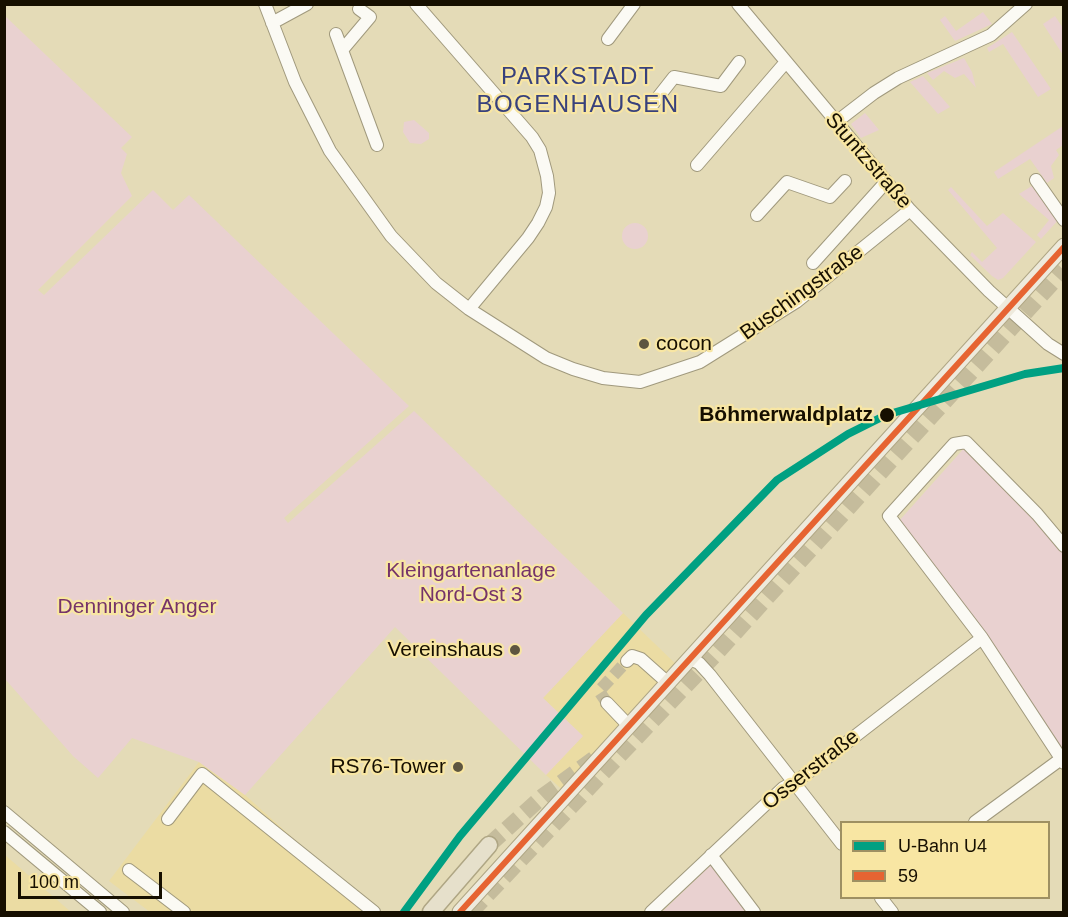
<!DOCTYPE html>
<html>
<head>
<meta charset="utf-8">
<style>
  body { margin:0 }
  #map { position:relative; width:1068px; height:917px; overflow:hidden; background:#e4dbb7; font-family:Helvetica,sans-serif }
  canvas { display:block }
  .frame { position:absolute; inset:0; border:6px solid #160f00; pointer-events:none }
  .legend { position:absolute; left:840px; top:821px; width:210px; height:78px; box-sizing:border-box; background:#f8e6a3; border:2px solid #9e9062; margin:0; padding:8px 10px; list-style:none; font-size:18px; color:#160f00 }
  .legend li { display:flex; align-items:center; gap:12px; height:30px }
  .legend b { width:30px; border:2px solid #9e9062 }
  .scale { position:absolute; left:18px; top:872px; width:144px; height:27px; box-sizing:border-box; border:3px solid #160f00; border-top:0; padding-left:8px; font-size:18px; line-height:21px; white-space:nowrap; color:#160f00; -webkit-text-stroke:4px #f8e6a3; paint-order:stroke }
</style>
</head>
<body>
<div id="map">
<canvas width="1068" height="917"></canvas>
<div class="frame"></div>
<ul class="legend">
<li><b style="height:8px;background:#00a082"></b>U-Bahn U4</li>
<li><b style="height:8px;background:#e66432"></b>59</li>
</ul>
<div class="scale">100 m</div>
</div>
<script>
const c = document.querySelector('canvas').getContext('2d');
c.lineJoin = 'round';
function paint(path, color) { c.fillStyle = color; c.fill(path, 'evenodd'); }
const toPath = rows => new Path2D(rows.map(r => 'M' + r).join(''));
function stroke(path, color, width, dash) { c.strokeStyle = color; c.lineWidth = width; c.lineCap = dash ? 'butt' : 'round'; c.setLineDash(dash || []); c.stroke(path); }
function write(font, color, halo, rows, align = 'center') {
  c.font = font + ' Helvetica,sans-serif'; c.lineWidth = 4.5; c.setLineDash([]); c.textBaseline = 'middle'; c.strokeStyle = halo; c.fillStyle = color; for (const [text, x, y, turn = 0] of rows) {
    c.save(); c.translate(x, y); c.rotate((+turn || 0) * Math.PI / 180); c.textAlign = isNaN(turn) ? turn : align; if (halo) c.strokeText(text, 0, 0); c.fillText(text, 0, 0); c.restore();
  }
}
const built = toPath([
  [623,613,683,671,569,796,546,775,583,736,543,698],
  [199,762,245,795,375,912,150,912,109,881],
  [4,855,5,855,71,912,5,912]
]);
const green = toPath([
  [983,12,992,24,955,41,940,20,945,16,956,31],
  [4,15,132,137,121,148,127,154,121,173,132,196,38,290,44,295,153,190,173,210,189,195,409,406,284,518,288,523,414,411,623,613,543,698,583,736,546,775,395,627,245,795,199,762,132,738,98,778,73,756,5,679],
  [1055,16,1063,28,1063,55,1043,24],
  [1012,32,1051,89,1038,97,1003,44,989,52,987,48],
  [964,58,972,72,976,88,964,74,955,78,944,71,933,80,927,73],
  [923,76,950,107,938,114,910,82],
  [865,113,879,130,861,138,851,124],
  [414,120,429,133,429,139,421,144,410,143,403,132,404,122],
  [1063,126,1063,145,1056,150,1059,155,1051,166,1054,178,1047,183,1030,159,998,179,994,172],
  [1035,184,1060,218,1041,239,1037,235,1049,220,1019,194],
  [951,187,987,226,1003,213,1036,242,1003,278,998,280,992,276,970,255,972,252,982,262,997,248,948,190],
  '622 236a13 13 0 1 1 26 0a13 13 0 1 1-26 0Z',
  [967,445,1063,551,1063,756,898,522],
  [712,864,747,912,662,912]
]);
const minorTunnel = toPath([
  [607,703,599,691,627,661]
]);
const highwayTunnel = toPath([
  [489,845,543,796,595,758],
  [471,912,715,655,1064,270]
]);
const minor = toPath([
  [265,4,295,82,330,151,391,236,436,283,469,309,546,358,573,369,603,378,640,382,700,362,796,302,910,210],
  [416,4,532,137,540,150,547,176,549,193,546,207,538,223,528,238,469,309],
  [738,4,910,210,989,291,1048,344,1064,354],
  [272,23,307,4],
  [336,34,377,145],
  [608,39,634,4],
  [343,49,370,17,359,9],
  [652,105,674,77,721,86,739,62],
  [835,123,874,93,898,78,991,35,1026,4],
  [697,165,785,63],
  [1036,180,1064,220],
  [757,215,787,182,830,197,845,181],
  [813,263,886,182],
  [1064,546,1037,514,966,442,954,444,889,516,982,638,1064,763],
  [689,659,699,663,710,675,842,844],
  [627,661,632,656,641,659,668,683],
  [607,703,629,726],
  [4,812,123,912],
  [168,819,202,774,374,912],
  [975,822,1061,759],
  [4,832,100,912],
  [711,855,754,912],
  [129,870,184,912],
  [881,898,892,912],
  [651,912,783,788,801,778,982,638]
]);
const major = toPath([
  [460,912,1064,246]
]);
const highway = toPath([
  [431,912,489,845]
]);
const bus1 = toPath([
  [460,912,1064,247]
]);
const metro1 = toPath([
  [404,912,460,836,646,615,777,480,848,434,886,415,1025,374,1064,368]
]);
const markers = [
  [644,344,6,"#5e5640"],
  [887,415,8,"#160f00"],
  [515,650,6,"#5e5640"],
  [458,767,6,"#5e5640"]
];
const streetNames = [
  ["Stuntzstraße",868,161,49],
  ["Buschingstraße",802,293,-36],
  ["Osserstraße",811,770,-38]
];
const poiNames = [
  ["cocon",656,344,"left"],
  ["Vereinshaus",503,650],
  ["RS76-Tower",446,767]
];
const stopNames = [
  ["Böhmerwaldplatz",873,415]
];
const parkNames = [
  ["Kleingartenanlage",471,571],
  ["Nord-Ost 3",471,595],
  ["Denninger Anger",137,607]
];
const quarterNames = [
  ["PARKSTADT",578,77],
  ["BOGENHAUSEN",578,105]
];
paint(built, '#ebdca3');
paint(green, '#e9d1d0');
stroke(minorTunnel, '#c5bc9c', 12, [12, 6]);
stroke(highwayTunnel, '#c5bc9c', 16, [16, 8]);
stroke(minor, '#a0997d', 14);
stroke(major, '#afa684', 17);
stroke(highway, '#afa684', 19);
stroke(minor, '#fbfaf4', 12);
stroke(major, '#eeeadc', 15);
stroke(highway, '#e6e0cb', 16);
stroke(bus1, '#e66432', 6);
stroke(metro1, '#00a082', 8);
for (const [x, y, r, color] of markers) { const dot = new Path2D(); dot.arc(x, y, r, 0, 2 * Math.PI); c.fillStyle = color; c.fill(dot); stroke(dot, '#f8e6a3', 2); }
write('21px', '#160f00', '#f8e6a3', streetNames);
write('21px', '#160f00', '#f8e6a3', poiNames, 'right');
write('bold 21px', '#160f00', '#f8e6a3', stopNames, 'right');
write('21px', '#75336a', '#f8e6a3', parkNames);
c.letterSpacing = '1.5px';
write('24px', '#38417c', '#f8e6a3', quarterNames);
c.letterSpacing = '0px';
</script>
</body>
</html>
